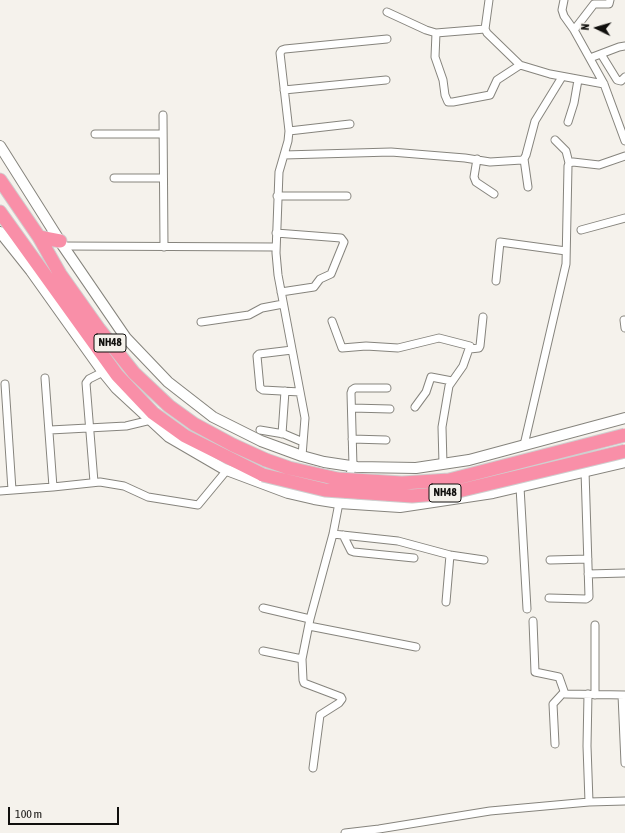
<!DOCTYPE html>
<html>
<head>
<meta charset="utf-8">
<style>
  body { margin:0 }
  #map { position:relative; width:625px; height:833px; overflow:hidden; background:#f5f2ec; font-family:"Asap Condensed",sans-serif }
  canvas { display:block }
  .north { position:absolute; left:577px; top:8px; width:40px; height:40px; -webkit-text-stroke:3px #f5f2ec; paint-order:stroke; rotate:275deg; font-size:11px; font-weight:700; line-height:16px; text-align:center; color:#100f0d }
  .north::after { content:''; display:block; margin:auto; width:14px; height:18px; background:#100f0d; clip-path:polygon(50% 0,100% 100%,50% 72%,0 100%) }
  .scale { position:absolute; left:8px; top:807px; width:111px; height:18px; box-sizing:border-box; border:2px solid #100f0d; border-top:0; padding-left:5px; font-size:12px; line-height:14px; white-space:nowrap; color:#100f0d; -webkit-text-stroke:3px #f5f2ec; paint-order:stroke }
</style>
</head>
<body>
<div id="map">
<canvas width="625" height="833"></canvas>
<div class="north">N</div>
<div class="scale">100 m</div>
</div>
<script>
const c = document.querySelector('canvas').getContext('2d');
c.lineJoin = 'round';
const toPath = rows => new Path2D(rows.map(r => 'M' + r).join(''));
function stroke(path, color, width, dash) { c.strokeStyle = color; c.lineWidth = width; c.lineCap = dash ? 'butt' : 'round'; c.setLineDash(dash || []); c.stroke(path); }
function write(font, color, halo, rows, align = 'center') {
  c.font = font + ' "Asap Condensed",sans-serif'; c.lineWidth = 4; c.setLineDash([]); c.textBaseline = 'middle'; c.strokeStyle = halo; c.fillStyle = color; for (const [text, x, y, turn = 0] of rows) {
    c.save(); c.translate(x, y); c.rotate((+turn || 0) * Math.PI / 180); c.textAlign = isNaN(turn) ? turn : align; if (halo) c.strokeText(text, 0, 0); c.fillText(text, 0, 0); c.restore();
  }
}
const street = toPath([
  [489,0,485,29,487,33,520,65,550,74,604,84],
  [564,0,562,10,564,16,574,30,604,84,625,141],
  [387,12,426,30,436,33,485,29],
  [574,30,594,4,609,4,610,0],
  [436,33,435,57,443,80,445,95,448,102,453,102,490,95,497,80,520,65],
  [601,54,617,80,621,81,625,77],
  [590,58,619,47,625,46],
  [284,90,386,80],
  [163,115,164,247],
  [568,122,574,103,578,80],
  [289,131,350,124],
  [95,134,163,134],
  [555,140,566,151,569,163],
  [284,155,391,152,465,158,490,162,522,160,524,159,526,155,535,121,562,77],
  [477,159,474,177,476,182,494,194],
  [524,159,528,187],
  [114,178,163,178],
  [277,196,347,196],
  [581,230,625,218],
  [276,233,341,238,344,242,331,274,320,279,314,287,281,292],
  [63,246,276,247],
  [496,281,500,242,566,251],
  [624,320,625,328],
  [332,321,342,348,366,346,398,348,439,338,470,346,463,366,449,386,442,427,443,464],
  [201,322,249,315,262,308,283,304],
  [470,349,479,348,480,346,483,317],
  [292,350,259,354,257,356,260,388,263,390,300,392],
  [45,378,53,487],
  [5,384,12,490],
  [415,407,426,392,431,377,452,381],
  [352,408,390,409],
  [50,430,126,426,151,420],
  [260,430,284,434,303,442],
  [282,434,285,391],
  [352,439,386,440],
  [524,445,566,264,568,166,569,163,573,162,599,165,625,156],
  [302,456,305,418,278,275,276,253,279,172,288,141,289,131,280,53,282,50,285,49,387,39],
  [94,482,86,383,89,379,103,372],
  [520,487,527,609],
  [0,491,53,487,100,482,124,486,148,497,198,505,227,470],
  [333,534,398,541,450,555,484,560],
  [343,535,351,551,354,552,414,558],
  [550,560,588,559],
  [588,574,625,573],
  [549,598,586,599,589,597,585,471],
  [446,602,450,555],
  [263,608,310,619],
  [533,621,535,672,559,677,565,694,625,695],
  [595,625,595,695],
  [309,626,416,647],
  [263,651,302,659],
  [588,694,587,746,589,802],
  [622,695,625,763],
  [555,744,553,704,564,692],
  [313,768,320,715,339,703,342,699,341,697,304,683,303,680,302,659,310,619,333,534,339,503,353,466,351,393,352,390,355,388,387,388],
  [345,833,379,829,490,811,589,802,625,801]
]);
const secondary = toPath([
  [0,146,63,246,126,338,168,382,213,417,261,441,302,456,324,462,357,467,416,468,469,460,625,418],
  [0,232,31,271,103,372,116,388,169,437,224,469,288,493,314,499,339,503,400,507,493,493,625,462]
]);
const highway = toPath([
  [0,180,39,237,60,274,99,329,134,373,169,406,194,424,233,445,266,460],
  [0,212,117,375,153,413,185,436,263,475],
  [39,237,60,241]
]);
const highwayBridge = toPath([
  [266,460,289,468,338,479,402,483,449,480,625,435],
  [263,475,325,490,412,496,450,493,625,451]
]);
const shields = [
  [110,343,32],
  [445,493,32]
];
const shieldNames = [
  ["NH48",110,343],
  ["NH48",445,493]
];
stroke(street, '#86847d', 9);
stroke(secondary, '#86847d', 12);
stroke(highway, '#cfcfcf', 15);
stroke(street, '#fff', 7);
stroke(secondary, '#fff', 10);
stroke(highway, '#f98fa8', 13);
stroke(highwayBridge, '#cfcfcf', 15, []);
stroke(highwayBridge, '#f98fa8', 13);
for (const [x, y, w] of shields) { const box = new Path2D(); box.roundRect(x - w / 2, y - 9, w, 18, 3); c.fillStyle = '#f5f2ec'; c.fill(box); stroke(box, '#100f0d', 1); }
write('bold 11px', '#100f0d', null, shieldNames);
</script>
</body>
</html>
